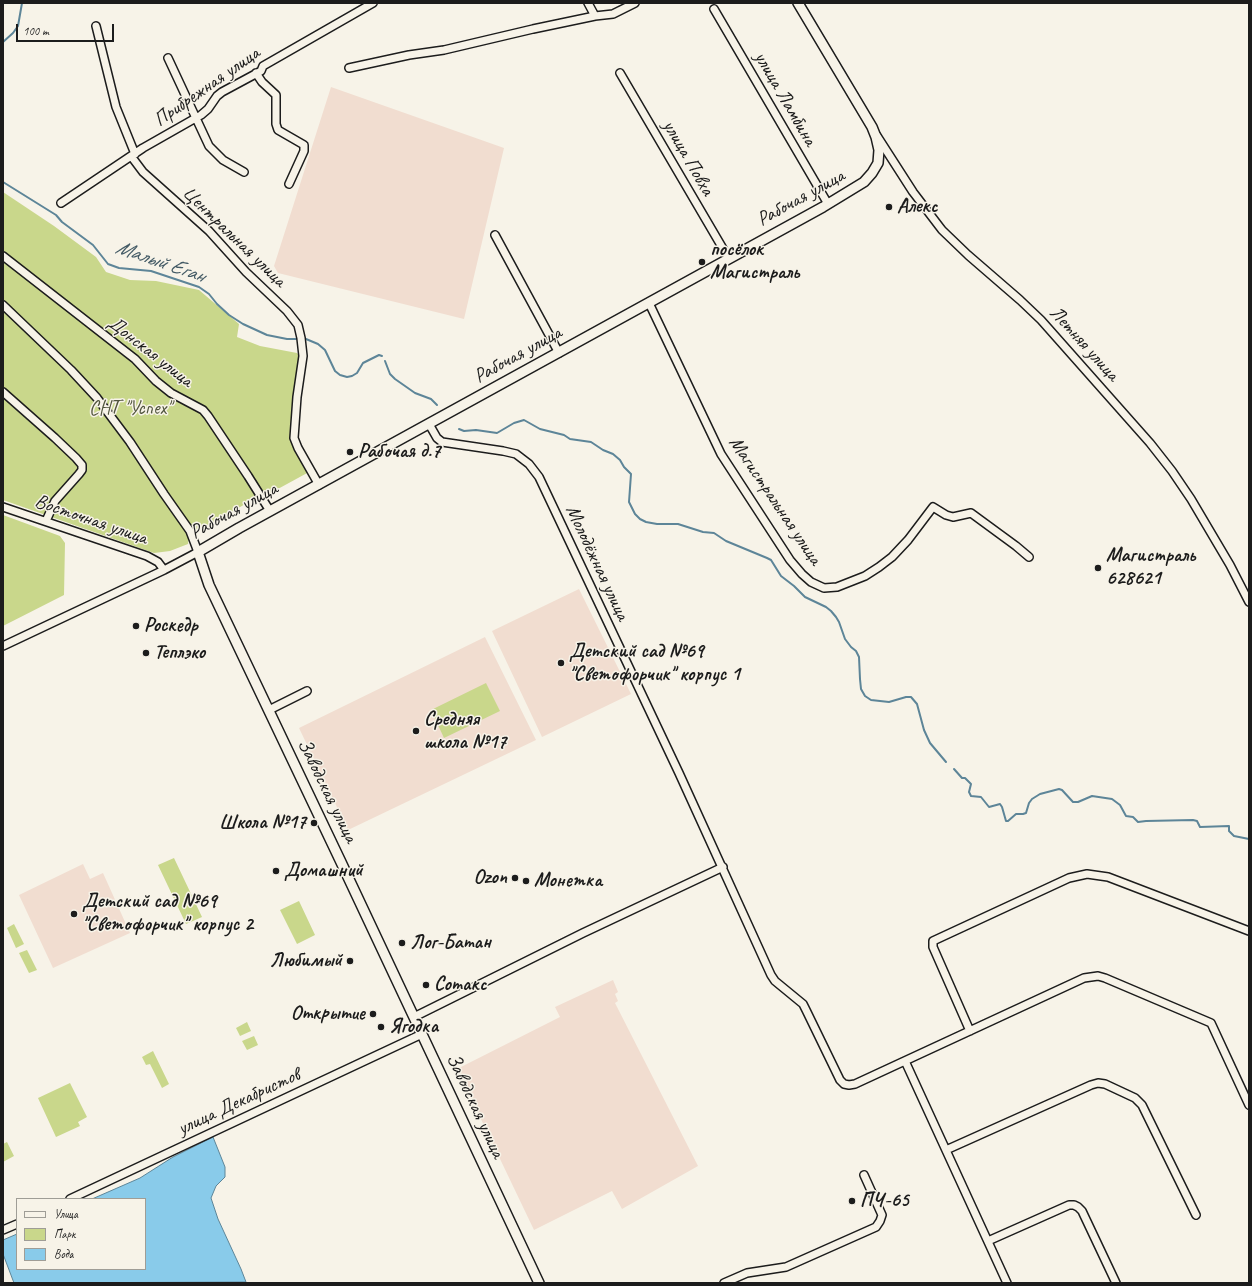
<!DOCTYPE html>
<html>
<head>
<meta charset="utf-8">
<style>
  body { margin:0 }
  #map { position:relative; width:1252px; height:1286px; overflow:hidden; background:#f7f3e8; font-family:Caveat,sans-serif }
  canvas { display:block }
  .frame { position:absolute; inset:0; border:4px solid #1c1c1c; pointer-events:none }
  .legend { position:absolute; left:16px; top:1198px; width:130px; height:72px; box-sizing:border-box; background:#f7f3e8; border:1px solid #9f9d96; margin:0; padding:5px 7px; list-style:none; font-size:12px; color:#1c1c1c }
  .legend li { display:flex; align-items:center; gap:8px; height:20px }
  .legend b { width:20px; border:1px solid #9f9d96 }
  .scale { position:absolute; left:16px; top:24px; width:98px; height:18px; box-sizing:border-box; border:2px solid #1c1c1c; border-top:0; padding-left:5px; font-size:12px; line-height:14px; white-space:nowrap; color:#1c1c1c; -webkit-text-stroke:3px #f7f3e8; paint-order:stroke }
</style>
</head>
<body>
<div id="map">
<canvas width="1252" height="1286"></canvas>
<div class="frame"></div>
<ul class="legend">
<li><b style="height:5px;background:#f7f3e8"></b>Улица</li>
<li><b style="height:11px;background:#c9d78b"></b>Парк</li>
<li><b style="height:11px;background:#89cbea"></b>Вода</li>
</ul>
<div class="scale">100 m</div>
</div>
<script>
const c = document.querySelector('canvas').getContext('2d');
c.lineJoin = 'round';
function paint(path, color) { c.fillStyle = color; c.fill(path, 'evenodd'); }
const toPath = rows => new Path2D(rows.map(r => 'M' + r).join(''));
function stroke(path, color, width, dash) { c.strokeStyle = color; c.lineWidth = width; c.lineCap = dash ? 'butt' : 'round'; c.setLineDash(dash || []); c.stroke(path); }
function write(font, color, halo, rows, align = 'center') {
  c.font = font + ' Caveat,sans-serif'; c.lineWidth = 3; c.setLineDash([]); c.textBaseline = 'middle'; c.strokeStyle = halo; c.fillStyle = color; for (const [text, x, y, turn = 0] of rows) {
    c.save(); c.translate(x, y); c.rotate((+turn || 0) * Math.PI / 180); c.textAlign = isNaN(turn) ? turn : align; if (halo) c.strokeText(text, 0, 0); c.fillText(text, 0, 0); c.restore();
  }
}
const built = toPath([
  [331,87,504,148,464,319,278,273,274,266],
  [579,589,631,694,542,737,492,631],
  [485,637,536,740,348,830,299,728],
  [83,864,90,879,103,873,130,933,53,968,19,895],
  [613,980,618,992,615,994,618,1001,615,1003,698,1166,622,1209,612,1191,534,1230,457,1069,560,1017,555,1007]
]);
const green = toPath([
  [3,192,54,226,96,257,106,272,130,280,156,281,199,290,239,324,237,337,260,346,297,353,301,358,295,396,291,440,309,472,265,496,263,494,189,536,188,544,170,551,154,553,3,500],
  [3,515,60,536,65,543,64,595,3,626],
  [486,683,500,711,444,738,431,710],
  [174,858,202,917,186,924,158,865],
  [299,901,315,935,297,944,280,910],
  [14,924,24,944,16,948,7,928],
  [27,950,37,970,29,973,19,953],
  [247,1022,251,1031,240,1036,236,1028],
  [254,1036,258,1045,247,1050,242,1041],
  [153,1051,169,1084,162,1088,150,1064,146,1065,142,1057],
  [70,1083,87,1117,78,1122,80,1126,56,1137,38,1098],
  [7,1142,14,1156,3,1162,3,1144]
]);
const water = toPath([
  [213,1137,225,1167,225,1177,216,1186,211,1198,218,1219,241,1269,246,1282,14,1283,3,1254,3,1240,17,1234,17,1269,145,1269,145,1199,92,1199,140,1178,173,1157,213,1137]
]);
const stream = toPath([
  [3,42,13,33,18,26,22,3],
  [3,73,3,75],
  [3,182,56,215,62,222,93,245,108,264,119,268,151,271,199,287,209,294,217,304,229,315,243,324,267,335,287,339,296,339],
  [306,339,318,344,325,350,335,371,340,375,347,377,352,376,357,373,363,363,379,355,382,356],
  [385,361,390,374,395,379,415,393,431,399,437,405],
  [459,429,464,431,476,430,497,433,514,423,524,420,540,429,564,435,570,439,591,442,603,450,613,454,620,460,624,467,631,474,629,502,635,514,640,519,646,522,657,524,678,524,703,532,714,533,726,541,767,558,771,560,781,576,794,586,805,597,826,607,831,611,836,617,839,622,845,639,851,647,856,651,859,657,860,679,861,689,865,696,871,700,889,702,906,697,911,697,917,704,924,730,930,743,946,762],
  [954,769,962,778,965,778,971,784,969,792,971,796,981,797,989,807,1000,804,1002,807,1006,821,1008,821,1016,814,1023,814,1026,813,1029,803,1032,799,1040,794,1059,789,1062,790,1073,802,1078,802,1092,796,1112,799,1120,805,1126,816,1133,817,1138,822,1146,821,1193,820,1197,821,1200,827,1229,826,1229,831,1234,836,1249,839]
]);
const minor = toPath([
  [588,3,595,16],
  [714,9,828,204],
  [96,26,116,107,135,154],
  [168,58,209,146,223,160,244,172],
  [349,68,409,55,444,50,533,29,595,16,613,14,635,3],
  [256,73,262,82,276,95,276,124,278,130,304,145,304,151,289,184],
  [620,73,729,259],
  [877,136,913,192,942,230,968,255,1020,300,1041,320,1150,443,1172,471,1191,499,1230,565,1249,602],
  [131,156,143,172,209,231,246,272,287,311,298,325,301,338,303,356,297,397,294,438,298,448,319,485],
  [61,203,143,148,201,115,208,109,217,96,222,92,261,71,263,66,373,3],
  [495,235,559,353],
  [3,256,135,359,156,381,171,393,203,410,208,416,248,476,270,511],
  [649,303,721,454,790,560,802,574,811,582,824,588,837,587,865,576,879,567,892,557,908,540,933,507,946,515,953,517,971,513,1016,546,1029,557],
  [3,305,71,370,97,398,130,442,164,494,190,531,198,552,164,570,3,646],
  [3,392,55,438,76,458,82,465,82,470,79,474,55,501,46,521],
  [429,424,437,438,442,442,503,451,516,454,529,464,539,477,679,773,771,975,775,981,803,1004,806,1010,840,1080,844,1084,849,1085,855,1084,1084,978,1098,976,1105,978,1211,1023,1249,1105],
  [3,507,147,556,158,562,164,570],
  [269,710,307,691],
  [414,1017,583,933,723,867],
  [970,1031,933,947,933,941,1069,878,1087,874,1108,877,1249,931],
  [905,1061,1007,1283],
  [946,1150,1091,1085,1098,1083,1105,1084,1135,1098,1142,1105,1196,1215],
  [70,1199,422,1034],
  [3,1230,17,1224],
  [988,1241,1069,1205,1074,1205,1078,1207,1082,1211,1116,1283],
  [724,1283,747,1273,786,1267,876,1227,880,1221,882,1215,864,1175]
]);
const tertiary = toPath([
  [539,1283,340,860,209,585,198,552,239,528,823,207,864,182,872,173,878,163,879,150,876,137,872,127,798,3]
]);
const markers = [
  [889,207,4,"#1c1c1c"],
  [702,262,4,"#1c1c1c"],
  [350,452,4,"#1c1c1c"],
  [1098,568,4,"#1c1c1c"],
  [136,626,4,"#1c1c1c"],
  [146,653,4,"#1c1c1c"],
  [561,663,4,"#1c1c1c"],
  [416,731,4,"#1c1c1c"],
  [314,823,4,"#1c1c1c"],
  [276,871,4,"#1c1c1c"],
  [515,878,4,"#1c1c1c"],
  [526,881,4,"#1c1c1c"],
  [74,914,4,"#1c1c1c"],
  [402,943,4,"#1c1c1c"],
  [350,961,4,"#1c1c1c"],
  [426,985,4,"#1c1c1c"],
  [373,1014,4,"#1c1c1c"],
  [381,1027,4,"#1c1c1c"],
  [852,1201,4,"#1c1c1c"]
];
const streetNames = [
  ["Прибрежная улица",207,87,-35],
  ["улица Ламбина",785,99,60],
  ["улица Повха",688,158,60],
  ["Рабочая улица",801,198,-29],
  ["Центральная улица",234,237,44],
  ["Летняя улица",1084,344,48],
  ["Донская улица",150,352,38],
  ["Рабочая улица",518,355,-29],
  ["Магистральная улица",775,501,56],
  ["Рабочая улица",234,511,-29],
  ["Восточная улица",91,520,19],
  ["Молодёжная улица",597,563,65],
  ["Заводская улица",327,791,64],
  ["улица Декабристов",239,1102,-25],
  ["Заводская улица",475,1106,65]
];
const poiNames = [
  ["Алекс",897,207],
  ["посёлок",710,250],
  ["Магистраль",710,273],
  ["Рабочая д.7",358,452],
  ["Магистраль",1106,556],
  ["628621",1106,579],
  ["Роскедр",144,626],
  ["Детский сад №69",569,652],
  ["\"Светофорчик\" корпус 1",569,675],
  ["Теплэко",154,653],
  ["Средняя",424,720],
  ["школа №17",424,743],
  ["Школа №17",306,823,"right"],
  ["Домашний",284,871],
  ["Ozon",507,878,"right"],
  ["Монетка",534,881],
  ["Детский сад №69",82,902],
  ["\"Светофорчик\" корпус 2",82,925],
  ["Лог-Батан",410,943],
  ["Любимый",342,961,"right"],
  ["Сотакс",434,985],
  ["Открытие",365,1014,"right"],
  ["Ягодка",389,1027],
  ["ПЧ-65",860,1201]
];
const parkNames = [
  ["СНТ \"Успех\"",130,409]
];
const waterNames = [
  ["Малый Еган",160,262,19]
];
paint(built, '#f1ddd0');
paint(green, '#c9d78b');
paint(water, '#89cbea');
stroke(water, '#5d8598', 1);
stroke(stream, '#5d8598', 2);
stroke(minor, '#1c1c1c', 10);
stroke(tertiary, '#1c1c1c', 12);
stroke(minor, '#f7f3e8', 7);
stroke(tertiary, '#f7f3e8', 9);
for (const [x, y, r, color] of markers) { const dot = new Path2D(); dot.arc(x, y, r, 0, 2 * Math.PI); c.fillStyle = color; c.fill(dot); stroke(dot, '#f7f3e8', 1.5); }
write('20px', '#1c1c1c', '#f7f3e8', streetNames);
write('bold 20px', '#1c1c1c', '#f7f3e8', poiNames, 'left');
write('20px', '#50543d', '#f7f3e8', parkNames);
write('italic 21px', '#425964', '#f7f3e8', waterNames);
</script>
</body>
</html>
